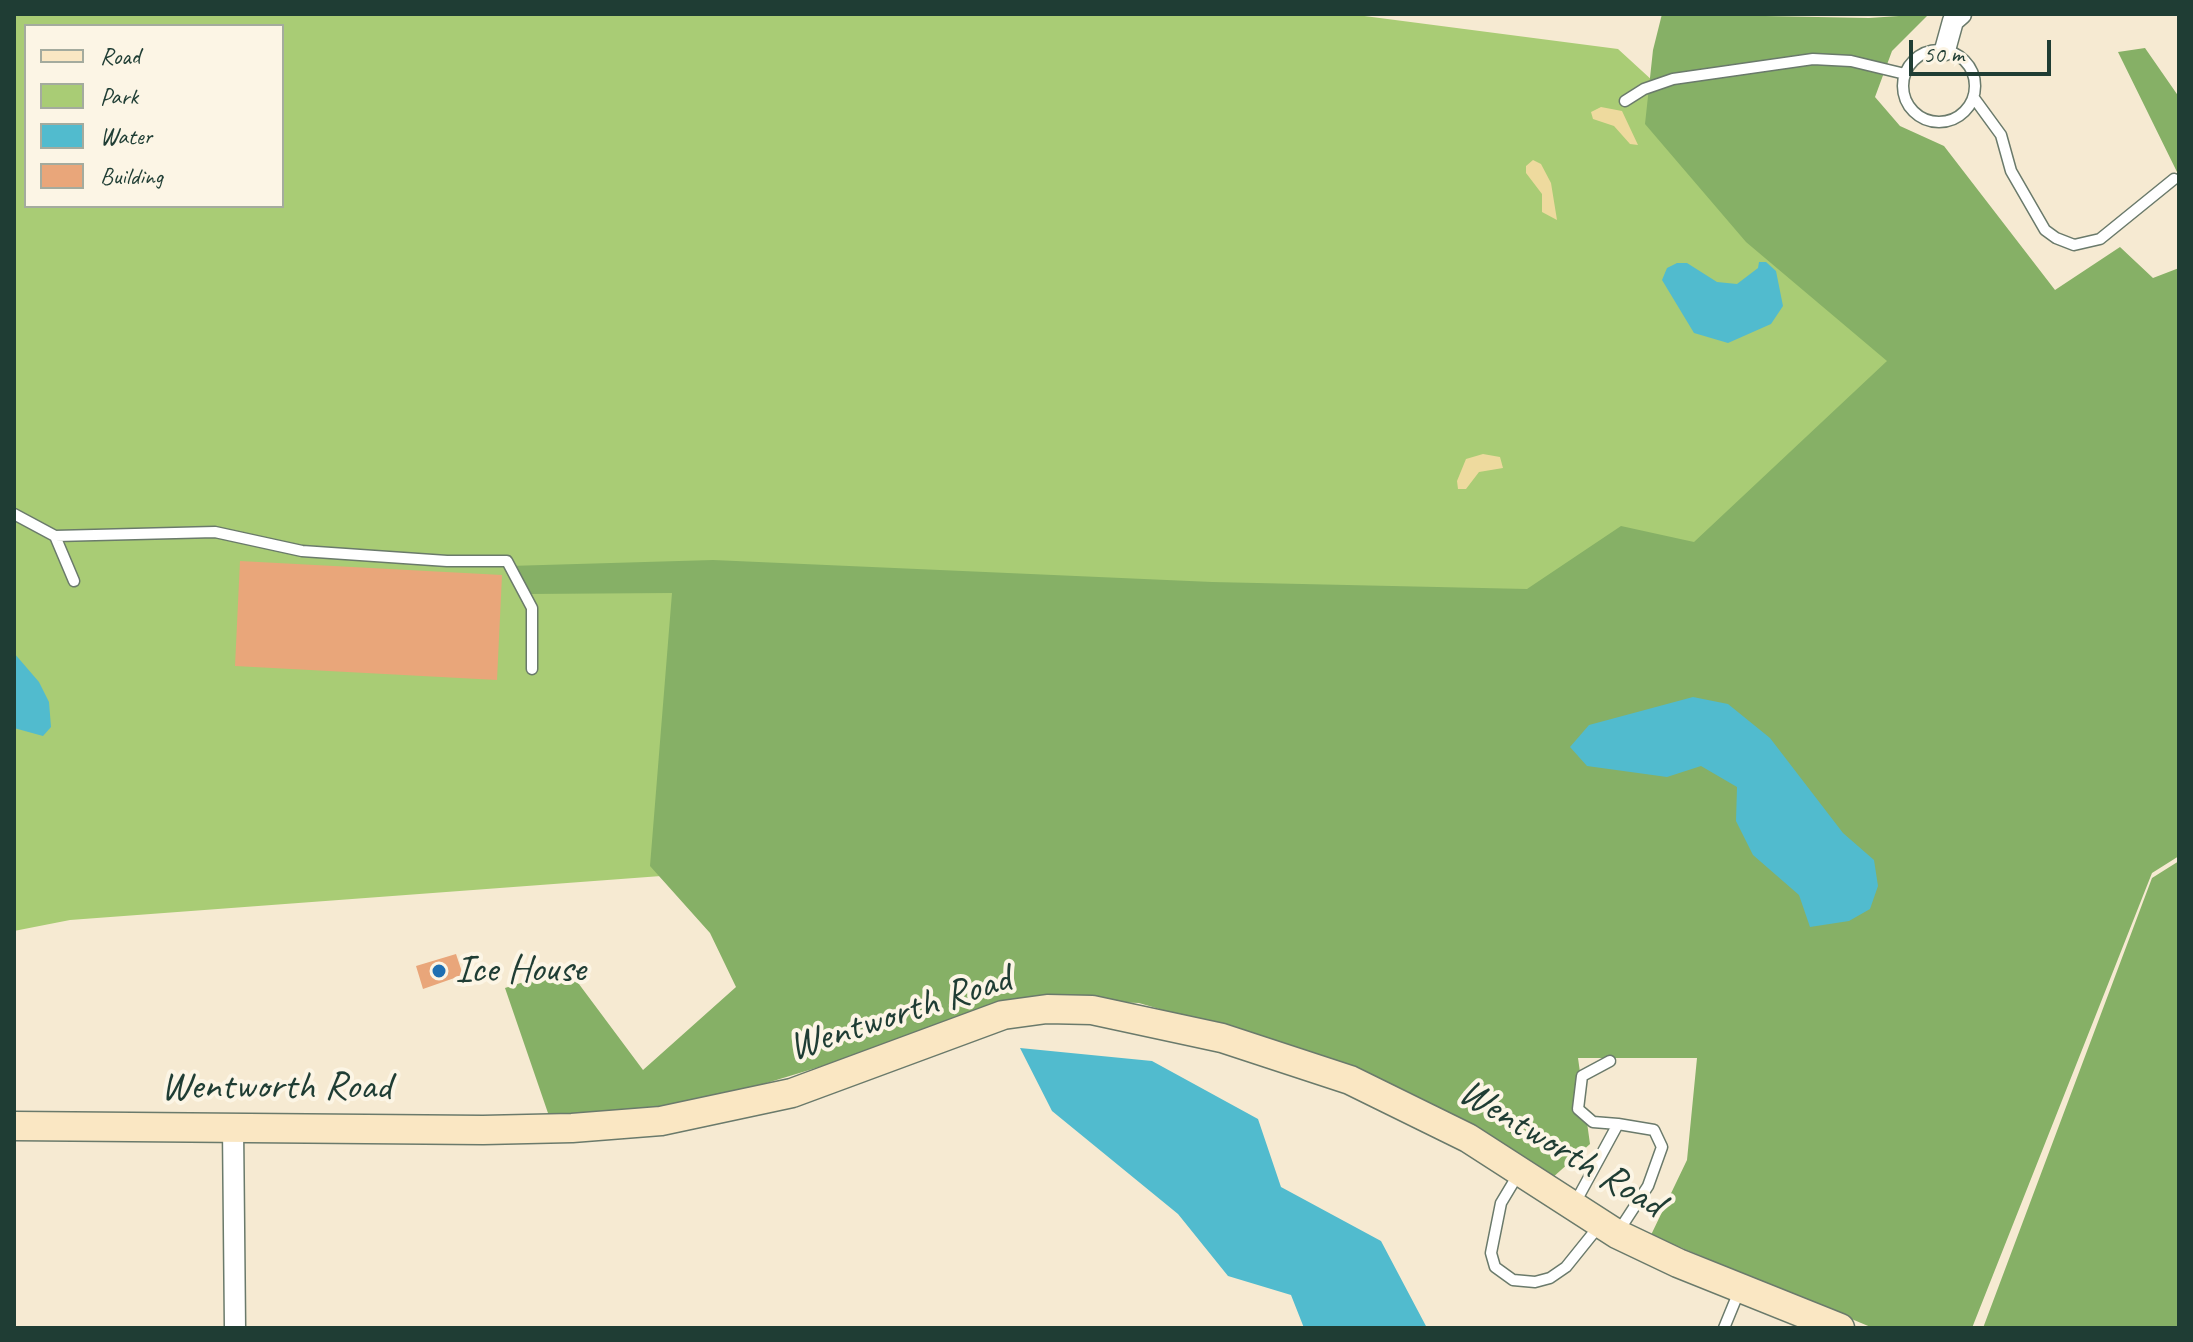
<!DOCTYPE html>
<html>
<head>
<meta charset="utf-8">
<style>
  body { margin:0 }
  #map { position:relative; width:2193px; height:1342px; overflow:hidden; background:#f6ead2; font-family:Caveat,sans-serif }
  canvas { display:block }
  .frame { position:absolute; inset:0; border:16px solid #1f3d34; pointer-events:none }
  .legend { position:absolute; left:24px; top:24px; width:260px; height:184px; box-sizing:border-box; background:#fcf5e5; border:2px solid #a4ab9e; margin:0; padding:10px 14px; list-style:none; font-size:24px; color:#1f3d34 }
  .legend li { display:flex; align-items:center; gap:16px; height:40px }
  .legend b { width:40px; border:2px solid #a4ab9e }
  .scale { position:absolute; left:1909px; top:40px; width:142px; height:36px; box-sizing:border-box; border:4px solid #1f3d34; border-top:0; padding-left:10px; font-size:24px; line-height:28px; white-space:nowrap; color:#1f3d34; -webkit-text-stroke:6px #fcf5e5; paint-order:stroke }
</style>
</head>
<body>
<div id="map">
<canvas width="2193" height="1342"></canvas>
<div class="frame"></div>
<ul class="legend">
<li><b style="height:10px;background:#fae7c3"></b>Road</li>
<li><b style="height:22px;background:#a9cc75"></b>Park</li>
<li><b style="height:22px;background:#51bbce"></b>Water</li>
<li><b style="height:22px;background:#e9a67a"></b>Building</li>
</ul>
<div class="scale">50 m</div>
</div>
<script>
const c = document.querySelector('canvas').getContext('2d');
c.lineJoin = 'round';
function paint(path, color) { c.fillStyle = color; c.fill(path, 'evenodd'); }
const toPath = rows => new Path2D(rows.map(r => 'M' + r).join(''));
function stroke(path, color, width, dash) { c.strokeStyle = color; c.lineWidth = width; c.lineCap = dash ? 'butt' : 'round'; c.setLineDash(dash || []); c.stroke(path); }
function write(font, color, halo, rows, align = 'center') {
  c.font = font + ' Caveat,sans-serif'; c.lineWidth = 8; c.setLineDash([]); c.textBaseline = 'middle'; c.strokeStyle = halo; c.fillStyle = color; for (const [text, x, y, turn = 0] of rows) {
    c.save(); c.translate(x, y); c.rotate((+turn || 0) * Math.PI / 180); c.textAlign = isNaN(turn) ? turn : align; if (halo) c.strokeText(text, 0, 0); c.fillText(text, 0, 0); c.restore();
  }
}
const green = toPath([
  [14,14,1349,14,1618,49,1880,289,1927,379,1582,641,688,874,70,920,14,931],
  [26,26,282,26,282,206,26,206]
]);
const forest = toPath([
  [1662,14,1869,18,1929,14,1892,51,1875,97,1900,126,1944,146,2055,290,2120,247,2153,278,2179,268,2179,856,2152,873,1972,1328,1873,1328,1651,1235,1687,1160,1697,1058,1578,1058,1590,1144,1551,1179,1302,1051,1139,1003,1046,999,958,1017,829,1064,691,1106,549,1116,505,988,567,968,643,1070,736,987,710,933,650,866,672,593,527,594,509,566,713,560,1212,582,1527,589,1621,526,1694,542,1887,361,1746,242,1645,124,1653,50],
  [2145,48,2179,97,2179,176,2118,52],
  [2179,861,2179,1328,1983,1328,2152,878]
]);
const sand = toPath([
  [1601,107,1622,111,1638,145,1630,144,1614,126,1593,119,1591,112],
  [1533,160,1541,164,1551,183,1557,220,1542,212,1542,194,1526,173,1526,166],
  [1483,454,1500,457,1503,468,1479,472,1466,489,1458,489,1457,481,1466,459]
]);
const water = toPath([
  [1759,262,1766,262,1776,271,1783,306,1771,324,1728,343,1694,333,1662,280,1667,268,1677,263,1687,263,1717,282,1737,284,1758,268],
  [14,653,39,682,49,702,51,727,43,736,14,728],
  [1693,697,1728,704,1770,738,1843,833,1874,860,1878,886,1870,909,1849,921,1810,927,1799,895,1753,855,1736,821,1737,787,1701,766,1667,777,1587,766,1570,747,1589,725],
  [1020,1048,1152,1061,1258,1119,1281,1187,1381,1241,1427,1328,1304,1328,1291,1295,1228,1276,1178,1214,1052,1111]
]);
const building = toPath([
  [240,561,502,575,497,680,235,666],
  [456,954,463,975,423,989,416,966]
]);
const service = toPath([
  '1903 86a36 36 0 1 1 72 0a36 36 0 1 1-72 0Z',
  [1974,98,2001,135,2011,171,2045,230,2056,238,2074,245,2100,239,2174,179],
  [1625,101,1644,89,1673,79,1813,59,1851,61,1905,74],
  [14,514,55,536,74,581],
  [55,536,215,532,302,551,447,561,507,561,532,608,532,669],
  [1610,1061,1582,1076,1578,1109,1593,1122,1618,1124],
  [1519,1173,1501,1203,1491,1253,1495,1267,1513,1280,1535,1282,1550,1278,1566,1267,1599,1226],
  [1575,1203,1618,1124,1654,1130,1662,1147,1648,1186,1618,1232],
  [1724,1328,1740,1289]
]);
const minor = toPath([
  [1945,50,1953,21,1961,14],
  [233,1127,235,1328]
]);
const secondary = toPath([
  [14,1126,483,1130,572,1128,661,1121,792,1093,1003,1015,1047,1009,1092,1010,1222,1038,1350,1080,1468,1138,1617,1234,1678,1263,1840,1328]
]);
const markers = [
  [439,971,8,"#1f6fb2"]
];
const poiNames = [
  ["Ice House",455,971]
];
const streetNames = [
  ["Wentworth Road",900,1014,-18],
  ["Wentworth Road",276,1088],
  ["Wentworth Road",1561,1149,31]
];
paint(green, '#a9cc75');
paint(forest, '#86b066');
paint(sand, '#eeda9e');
paint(water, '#51bbce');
paint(building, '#e9a67a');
stroke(service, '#6a7a6b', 13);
stroke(minor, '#6a7a6b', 23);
stroke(secondary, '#6a7a6b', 31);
stroke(service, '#fff', 10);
stroke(minor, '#fff', 20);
stroke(secondary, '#fae7c3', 28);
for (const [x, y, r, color] of markers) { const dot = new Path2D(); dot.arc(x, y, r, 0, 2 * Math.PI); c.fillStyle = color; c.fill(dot); stroke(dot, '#fcf5e5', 3); }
write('40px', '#1f3d34', '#fcf5e5', poiNames, 'left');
write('40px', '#1f3d34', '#fcf5e5', streetNames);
</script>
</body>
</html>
